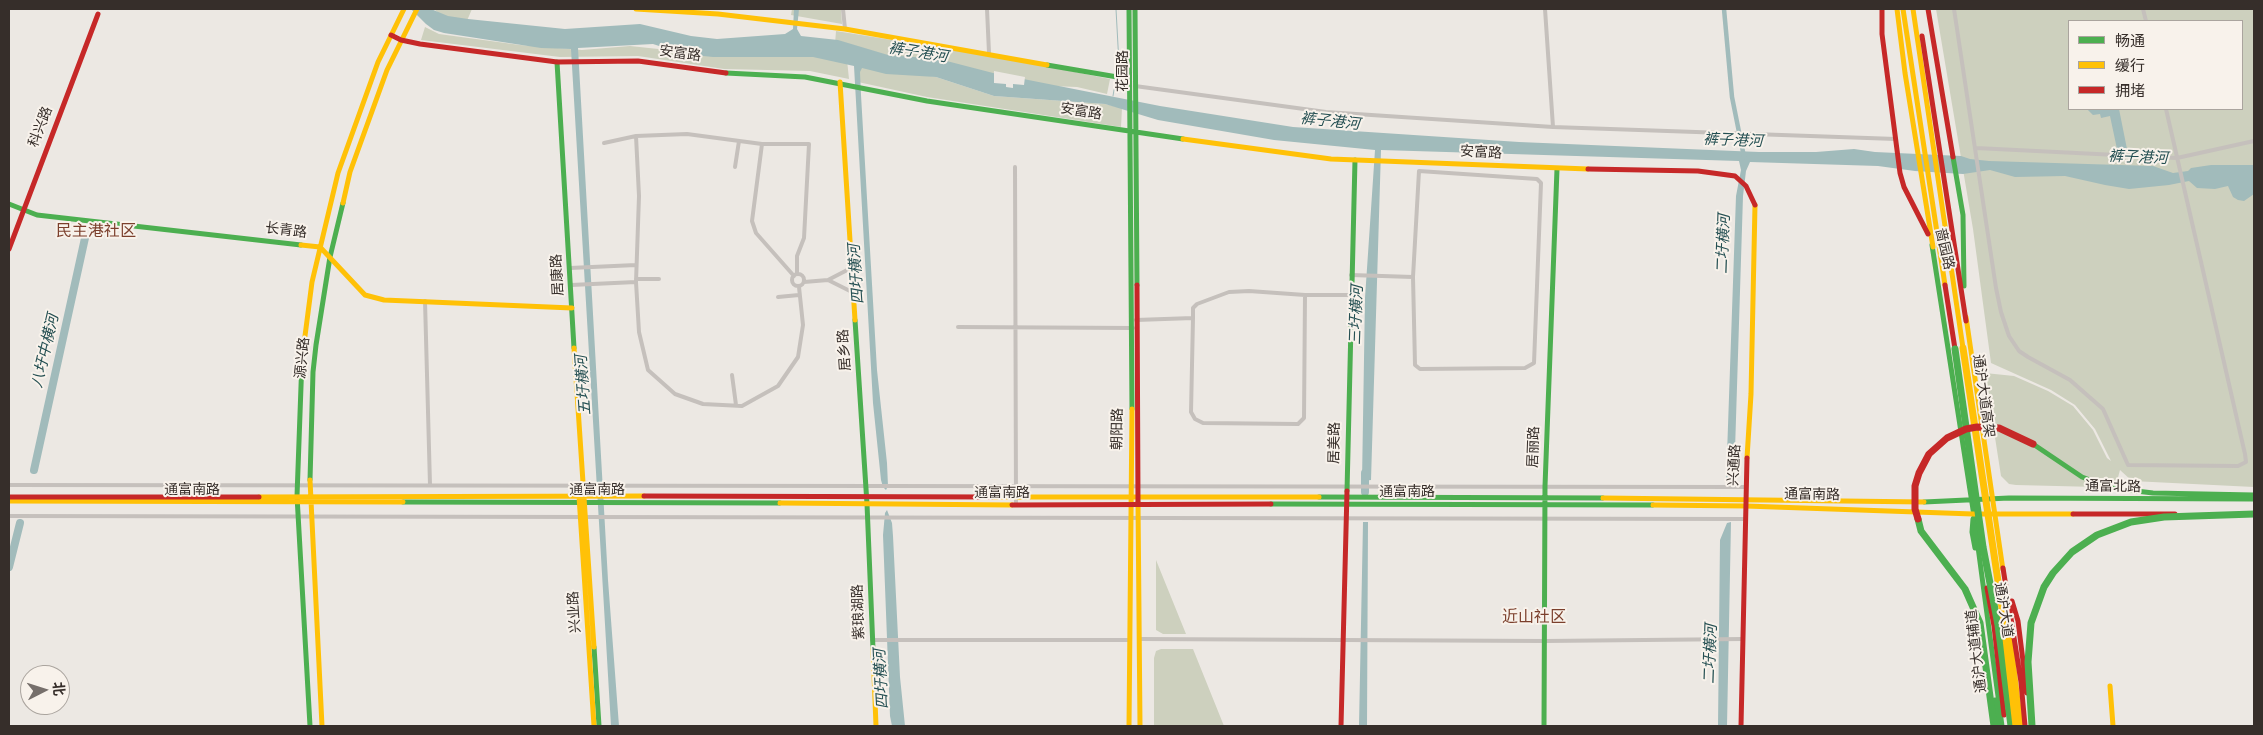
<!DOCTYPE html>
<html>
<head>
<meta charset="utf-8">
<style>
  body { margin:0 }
  #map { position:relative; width:2263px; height:735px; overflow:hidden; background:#ece8e3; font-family:"DejaVu Sans","Noto Sans SC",sans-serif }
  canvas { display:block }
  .frame { position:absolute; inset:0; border:10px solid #362e2a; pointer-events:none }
  .legend { position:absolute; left:2068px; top:20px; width:175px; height:90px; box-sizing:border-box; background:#f8f2eb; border:1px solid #aaa49e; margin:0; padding:6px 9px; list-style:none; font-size:15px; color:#362e2a }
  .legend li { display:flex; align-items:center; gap:10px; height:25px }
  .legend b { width:25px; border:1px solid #aaa49e }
  .north { position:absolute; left:20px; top:665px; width:50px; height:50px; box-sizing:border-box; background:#f8f2eb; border:1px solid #aaa49e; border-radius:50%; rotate:85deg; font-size:14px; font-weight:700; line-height:20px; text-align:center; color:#362e2a }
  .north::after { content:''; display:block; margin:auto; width:18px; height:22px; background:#766f6b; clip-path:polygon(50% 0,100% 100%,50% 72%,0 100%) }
</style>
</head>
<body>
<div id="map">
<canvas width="2263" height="735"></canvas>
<div class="frame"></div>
<ul class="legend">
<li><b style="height:6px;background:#4caf50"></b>畅通</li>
<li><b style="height:6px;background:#ffc107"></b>缓行</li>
<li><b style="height:6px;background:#c62828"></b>拥堵</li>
</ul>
<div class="north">北</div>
</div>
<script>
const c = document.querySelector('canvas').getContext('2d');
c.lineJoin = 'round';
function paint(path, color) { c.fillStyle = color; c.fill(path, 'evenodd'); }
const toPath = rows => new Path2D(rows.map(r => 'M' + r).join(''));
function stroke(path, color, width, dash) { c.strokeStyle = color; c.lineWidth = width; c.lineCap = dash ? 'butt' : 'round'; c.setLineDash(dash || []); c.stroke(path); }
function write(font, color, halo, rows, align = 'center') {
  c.font = font + ' "DejaVu Sans","Noto Sans SC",sans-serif'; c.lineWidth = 4; c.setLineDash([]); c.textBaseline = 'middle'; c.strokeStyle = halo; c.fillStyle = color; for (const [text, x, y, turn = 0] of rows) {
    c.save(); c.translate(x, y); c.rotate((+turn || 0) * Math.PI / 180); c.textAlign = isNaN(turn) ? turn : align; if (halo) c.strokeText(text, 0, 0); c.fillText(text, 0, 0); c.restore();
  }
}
const green = toPath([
  [434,9,472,9,466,23,446,20],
  [792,9,841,9,842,24,791,15],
  [1936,9,2254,9,2254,487,2132,481,2120,470,2116,485,2097,487,2016,485,2009,484,2001,476,1985,373,2014,376,2048,391,2073,406,2093,430,2107,458,2111,461,2095,429,2075,405,2051,390,1991,363,1973,229],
  [2069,21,2242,21,2242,109,2069,109],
  [425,27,439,34,520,45,582,50,630,46,696,53,794,51,847,60,849,79,810,71,724,69,638,56,560,57,421,40],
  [836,31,1010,59,1110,79,1107,94,1077,87,1024,85,893,59,835,44],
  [857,63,936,77,994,96,1105,104,1122,108,1121,127,927,97,858,82],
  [1156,560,1186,634,1163,634,1156,630],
  [1161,649,1193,649,1224,726,1154,726,1154,658,1156,651]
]);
const water = toPath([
  [411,9,431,9,448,16,468,19,565,29,640,24,691,36,717,39,785,34,793,29,794,9,799,9,797,29,801,36,838,40,888,55,939,59,993,73,1160,106,1293,127,1519,142,1759,152,1816,152,1854,149,1875,152,1961,156,1970,159,1989,161,2153,166,2173,173,2188,171,2191,168,2211,165,2254,165,2254,194,2244,201,2238,200,2233,197,2228,186,2215,189,2197,188,2189,181,2169,185,2129,189,2105,185,2065,176,2015,177,1990,170,1963,174,1915,171,1878,166,1750,162,1746,171,1743,196,1734,482,1726,483,1736,196,1741,170,1739,161,1381,150,1371,480,1362,481,1365,298,1375,150,1274,140,1158,120,1105,104,994,96,936,77,886,74,862,68,860,72,861,95,877,370,887,463,888,486,886,490,883,487,881,480,873,403,854,66,813,57,713,57,684,54,653,44,578,48,608,580,619,726,611,726,571,49,541,48,444,33,434,30,426,24],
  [2087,109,2119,109,2127,149,2117,149,2110,116,2101,118,2100,114,2093,115],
  [887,510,892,523,893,536,900,677,905,726,892,726,890,716,883,535,885,513],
  [1363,522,1368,522,1367,726,1359,726],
  [1731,522,1727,726,1718,726,1720,540,1727,523]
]);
const pier = toPath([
  [994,71,1025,77,1024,85,1013,84,1013,88,1006,87,1006,84,994,83]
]);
const stream = toPath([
  [1116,9,1119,64,1116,74],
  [1113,96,1116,78]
]);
const canal = toPath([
  [1724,9,1732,97,1744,157]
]);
const river = toPath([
  [34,470,85,238],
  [1365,492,1365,473],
  [9,567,20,523]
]);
const street = toPath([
  [843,9,845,29],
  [987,9,989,53],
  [1545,9,1553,127],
  [1954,9,1996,288,2001,312,2009,336,2019,351,2028,357,2070,380,2103,409,2128,465,2238,466,2246,462,2245,454,2166,109],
  [2143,9,2146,21],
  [1135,86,1326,112,1553,127,1896,139],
  [636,136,639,196,636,282,639,332,648,370,675,394,703,404,742,406,778,386,798,357,803,325,799,287],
  [604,143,636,136,687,134,762,144,809,144,804,238,797,256,797,274],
  [762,144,752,221,756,233,794,276],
  [1976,148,2177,158,2254,141],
  [735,167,739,141],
  [1015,167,1016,505],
  [1419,171,1537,179,1541,183,1534,363,1525,368,1420,369,1415,365,1413,277,1419,171],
  [853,267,828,280,854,293],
  [570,268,636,265],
  '792 280a6 6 0 1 1 12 0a6 6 0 1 1-12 0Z',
  [1351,275,1413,277],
  [636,279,659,279],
  [804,282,828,280],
  [571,285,636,282],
  [1305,295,1304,418,1298,424,1203,423,1195,419,1191,412,1193,318,1193,308,1197,304,1229,292,1249,291,1305,295,1351,295],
  [778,297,799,295],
  [425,301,430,485],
  [1136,320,1193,318],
  [958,327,1133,328],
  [732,375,736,405],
  [9,485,1746,487],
  [9,516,1746,519],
  [1140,639,1545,641,1743,639],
  [872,640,1129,640]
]);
const fast = toPath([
  [1129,9,1132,409],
  [1135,9,1137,285],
  [557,62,574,348],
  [1047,65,1129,79],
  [726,73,805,77,927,101,1183,139],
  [1953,157,1963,215,1964,286],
  [9,204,37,215,301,245],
  [1932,245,1977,535],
  [855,320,867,504,873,649],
  [302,359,297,496,310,726],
  [2033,444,2082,477,2111,488,2153,493,2254,495],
  [310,480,313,372,316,345,330,257,343,203],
  [1347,491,1355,160],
  [1319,497,1603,498],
  [403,502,780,503],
  [1924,502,2009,498,2254,499],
  [1271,504,1653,505],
  [1973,519,1972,532,1975,548],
  [1976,532,2002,726],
  [594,647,599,726],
  [1995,700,1998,726],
  [1544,726,1545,486,1557,169]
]);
const slow = toPath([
  [636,9,718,14,845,29,1047,65],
  [1897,9,1905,73,1933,247],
  [1903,9,1945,285],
  [1913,9,1963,348],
  [840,82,855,320],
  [1183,139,1331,159,1588,169],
  [343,203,350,172,387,70,417,9],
  [301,245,320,247,365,295,384,300,572,308],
  [1966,317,2003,570],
  [574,348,594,647],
  [302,359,312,282,338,173,378,62,404,9],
  [1747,458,1751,394,1755,205],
  [310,480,322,726],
  [582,486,579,496,594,726],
  [259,497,644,496],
  [992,497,1319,497],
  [1603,498,1924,502],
  [9,501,403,502],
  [1138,502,1140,726],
  [780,503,1012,505],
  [1653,505,1746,506,1973,514,2073,514],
  [2009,627,2021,726],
  [873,649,876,726],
  [2110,686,2113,726],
  [1129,726,1132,409]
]);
const jam = toPath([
  [1882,9,1882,34,1900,173,1904,187,1928,234],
  [1928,9,1953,157],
  [391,35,401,40,420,44,557,62,638,61,726,73],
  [1922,36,1966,321],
  [1588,169,1698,171,1735,176,1746,186,1755,205],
  [9,249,98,14],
  [1137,285,1138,502],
  [1945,285,1955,349],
  [644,496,992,497],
  [9,497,259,497],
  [1012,505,1271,504],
  [2073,514,2175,514],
  [2003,568,2021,682,2025,726],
  [1987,588,1994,626,2004,715],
  [2012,601,2018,621,2027,693],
  [1341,726,1347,491],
  [1741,726,1747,458]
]);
const fastBridge = toPath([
  [1955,349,1983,547,1998,625,2011,726],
  [1918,519,1921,531,1965,589,1980,623,1994,726],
  [2032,726,2028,662,2031,623,2044,587,2053,573,2072,552,2097,535,2131,522,2164,517,2254,514]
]);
const slowBridge = toPath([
  [1963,348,2004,621,2016,726]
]);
const jamBridge = toPath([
  [1918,519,1915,509,1915,486,1919,473,1929,454,1947,438,1966,429,1977,427,1999,428,2033,444]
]);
const streetNames = [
  ["安富路",680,54,8],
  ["花园路",1123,71,-90],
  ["安富路",1081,112,9],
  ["科兴路",41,127,-69],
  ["安富路",1481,153,3],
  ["长青路",286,231,7],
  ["啬园路",1944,249,77],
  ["居康路",558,275,-93],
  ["居乡路",845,350,-94],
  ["源兴路",303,358,-84],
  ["通沪大道高架",1983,396,82],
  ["朝阳路",1118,429,-89],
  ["居美路",1335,443,-89],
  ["居丽路",1534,447,-88],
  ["兴通路",1735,465,-87],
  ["通富北路",2113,487,1],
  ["通富南路",192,490],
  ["通富南路",597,490],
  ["通富南路",1407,492],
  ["通富南路",1002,493],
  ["通富南路",1812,495,1],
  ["通沪大道",2003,610,81],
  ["兴业路",575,612,-94],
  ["紫琅湖路",859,612,-92],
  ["通沪大道辅道",1977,651,-97]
];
const waterNames = [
  ["裤子港河",918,53,9],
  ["裤子港河",1330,122,6],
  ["裤子港河",1733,141,2],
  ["裤子港河",2138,158,2],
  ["二圩横河",1724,244,-88],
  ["四圩横河",857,274,-94],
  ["三圩横河",1357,315,-88],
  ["八圩中横河",46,351,-77],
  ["五圩横河",584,385,-94],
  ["二圩横河",1711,654,-88],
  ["四圩横河",882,679,-93]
];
const quarterNames = [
  ["民主港社区",96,232],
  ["近山社区",1534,618]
];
paint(green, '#cdd0be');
paint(water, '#a1bbbb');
paint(pier, '#ece8e3');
stroke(stream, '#a1bbbb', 1);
stroke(canal, '#a1bbbb', 4.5);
stroke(river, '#a1bbbb', 8);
stroke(street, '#c5c0bc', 4);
stroke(fast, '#4caf50', 5);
stroke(slow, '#ffc107', 5);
stroke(jam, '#c62828', 5);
stroke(fastBridge, '#4caf50', 7);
stroke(slowBridge, '#ffc107', 7);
stroke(jamBridge, '#c62828', 7);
write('14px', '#362e2a', '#f8f2eb', streetNames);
write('italic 15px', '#244f52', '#f8f2eb', waterNames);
write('16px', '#7b3f2c', '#f8f2eb', quarterNames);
</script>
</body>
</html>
